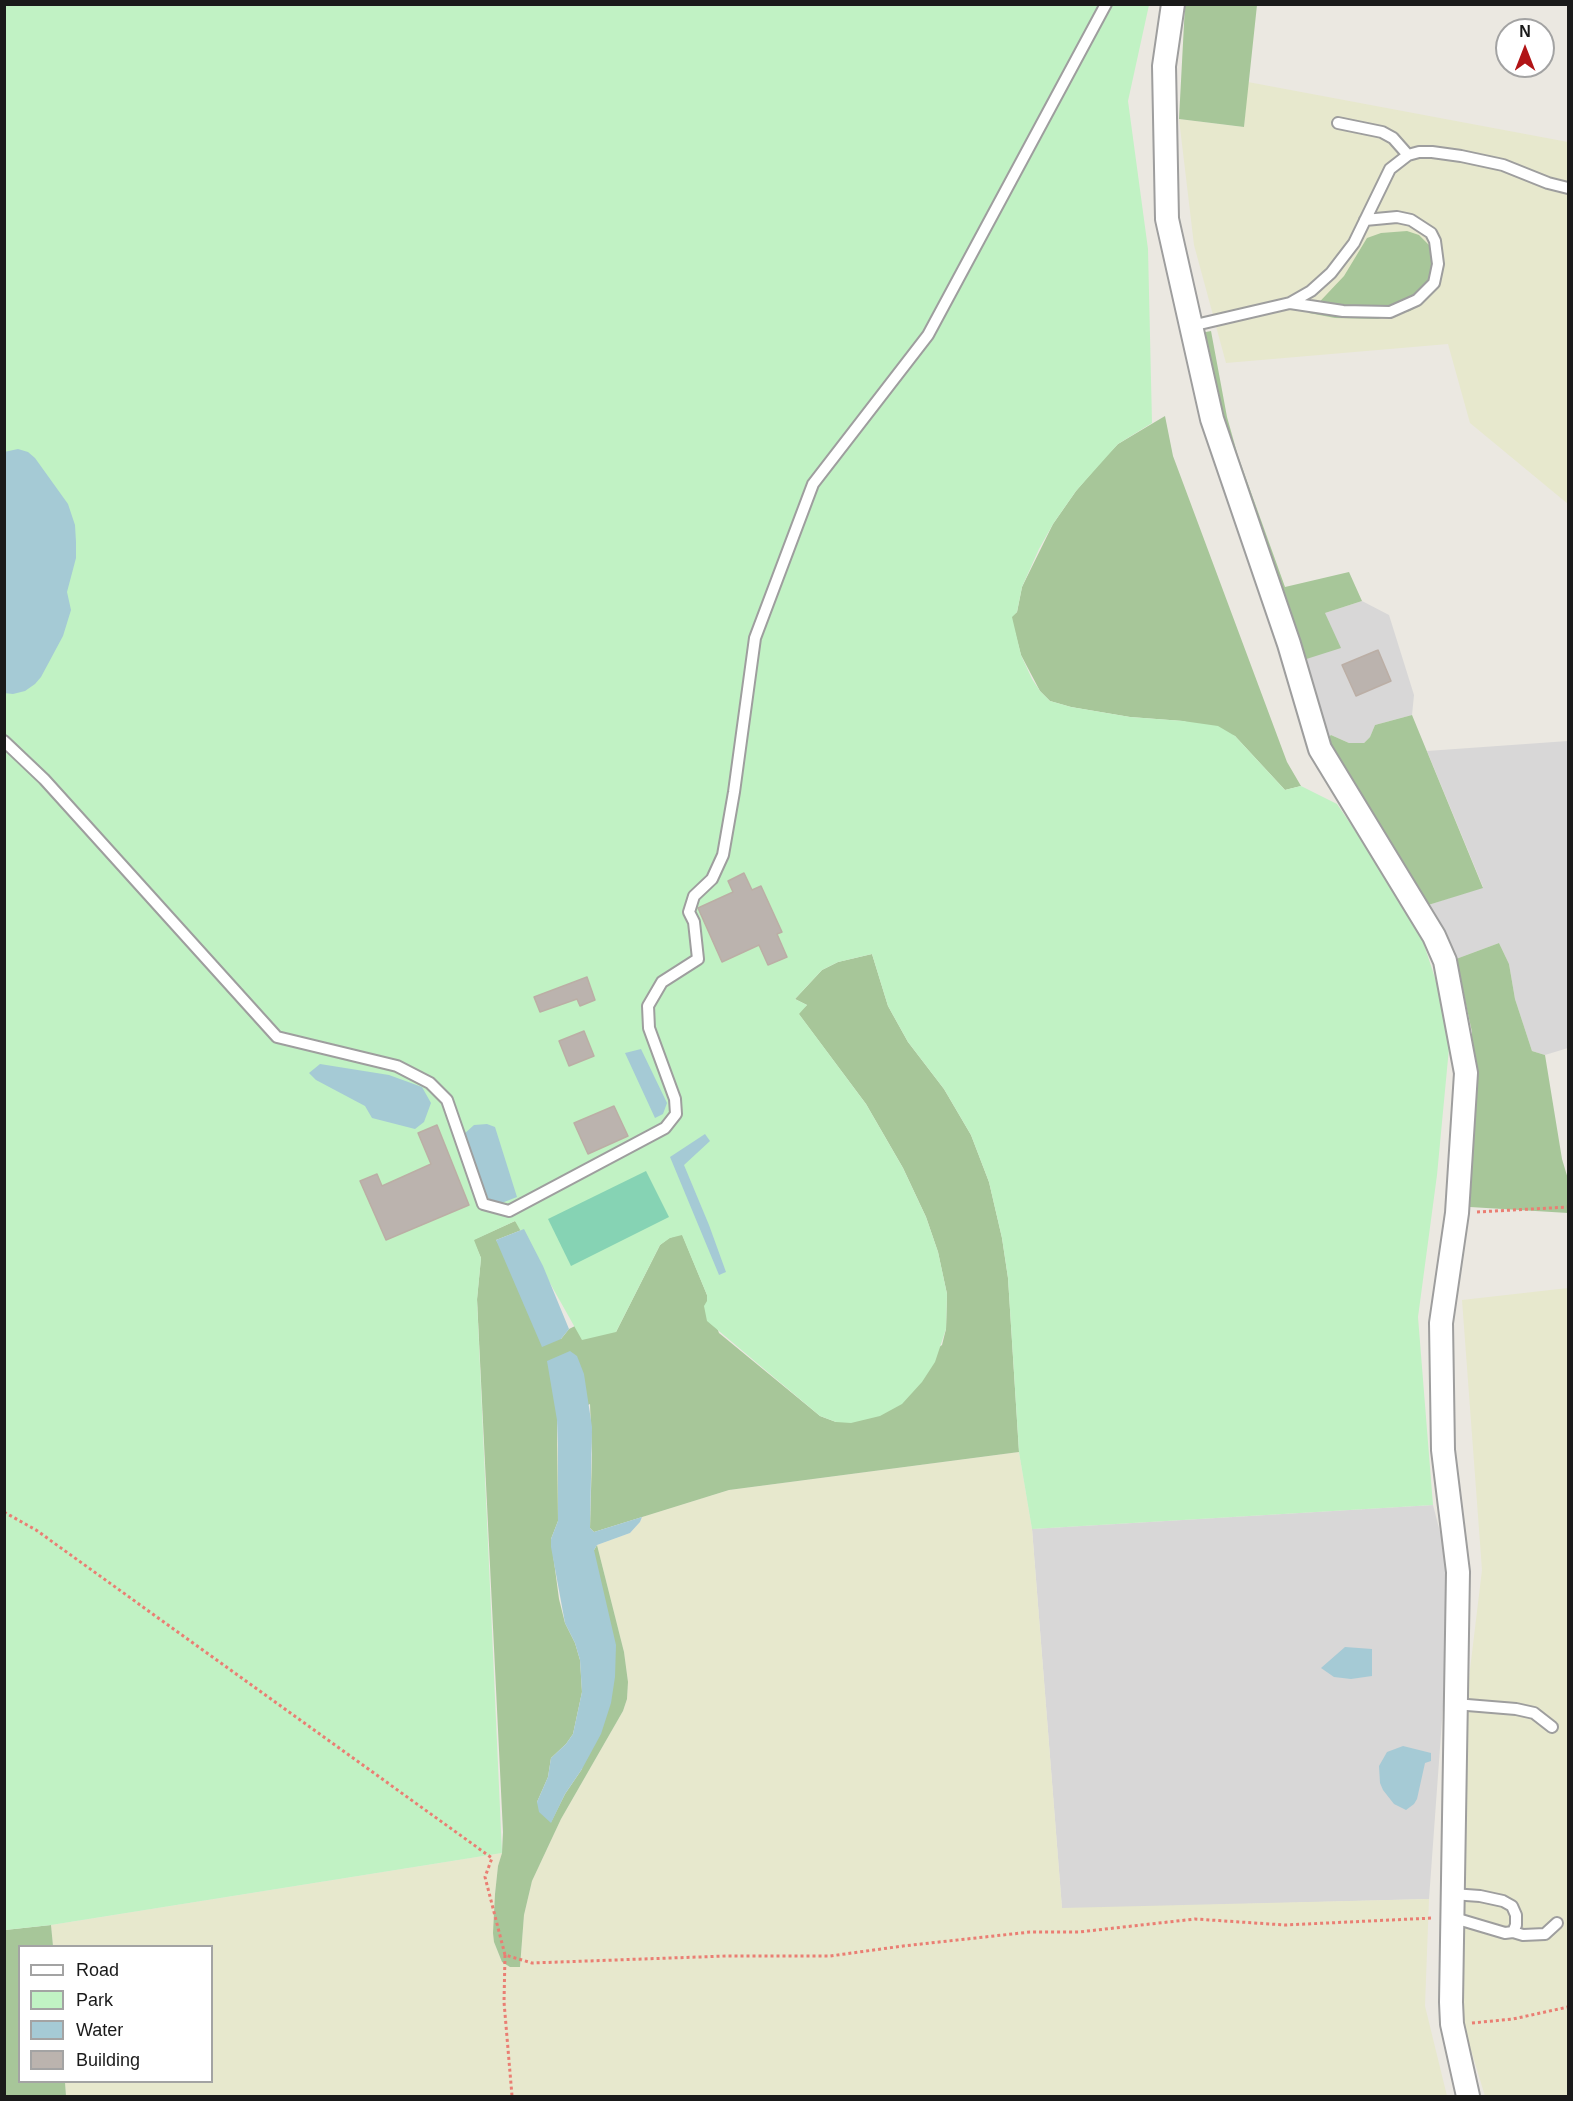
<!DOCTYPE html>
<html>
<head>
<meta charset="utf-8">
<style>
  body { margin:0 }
  #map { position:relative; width:1573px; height:2101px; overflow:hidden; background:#ebe8e1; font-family:Arial,sans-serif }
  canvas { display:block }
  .frame { position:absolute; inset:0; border:6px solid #1a1a1a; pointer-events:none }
  .legend { position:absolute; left:18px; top:1945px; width:195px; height:138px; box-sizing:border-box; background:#fff; border:2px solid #a3a3a3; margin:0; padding:8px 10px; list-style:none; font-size:18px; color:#1a1a1a }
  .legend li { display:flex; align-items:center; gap:12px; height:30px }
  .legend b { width:30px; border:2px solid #a3a3a3 }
  .north { position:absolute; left:1495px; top:18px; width:60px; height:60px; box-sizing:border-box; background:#fff; border:2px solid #a3a3a3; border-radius:50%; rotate:0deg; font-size:16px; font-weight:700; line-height:24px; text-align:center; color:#1a1a1a }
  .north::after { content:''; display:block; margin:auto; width:21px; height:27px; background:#b11416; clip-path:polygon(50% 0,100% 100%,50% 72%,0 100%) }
</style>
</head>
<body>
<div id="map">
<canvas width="1573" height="2101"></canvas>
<div class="frame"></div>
<ul class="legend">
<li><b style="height:8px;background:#fff"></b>Road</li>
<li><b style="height:16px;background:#c1f2c4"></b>Park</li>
<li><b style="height:16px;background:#a5cad5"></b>Water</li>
<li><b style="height:16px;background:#bbb3ae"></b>Building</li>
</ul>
<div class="north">N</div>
</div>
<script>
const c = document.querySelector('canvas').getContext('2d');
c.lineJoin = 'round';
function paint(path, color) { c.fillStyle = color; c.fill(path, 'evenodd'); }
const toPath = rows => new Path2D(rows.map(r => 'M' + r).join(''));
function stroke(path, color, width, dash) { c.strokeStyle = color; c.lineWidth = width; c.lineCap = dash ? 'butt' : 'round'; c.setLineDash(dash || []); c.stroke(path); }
const residential = toPath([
  [1362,601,1389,615,1414,695,1412,715,1375,725,1370,737,1364,743,1349,743,1331,735,1326,739,1297,662,1325,613],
  [1568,741,1568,1048,1545,1055,1532,1051,1515,999,1509,964,1499,943,1456,959,1425,906,1483,887,1427,751],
  [1433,1505,1447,1559,1445,1679,1429,1899,1062,1909,1032,1529]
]);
const farmland = toPath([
  [1248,82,1568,142,1568,504,1470,423,1448,344,1226,363,1194,245,1179,119,1244,127],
  [1568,1288,1568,2096,1485,2096,1466,2034,1461,1997,1468,1686,1482,1570,1462,1300],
  [1019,1452,1032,1529,1062,1908,1429,1899,1425,2006,1447,2096,66,2096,65,2082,212,2082,212,1946,53,1946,51,1925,502,1853,498,1866,495,1894,494,1942,502,1962,520,1967,524,1915,532,1881,561,1819,623,1711,627,1699,628,1682,624,1652,597,1545,630,1533,640,1522,642,1517,729,1490]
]);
const forest = toPath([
  [1185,5,1257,5,1244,127,1179,119],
  [1407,231,1419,235,1430,246,1432,264,1431,288,1420,305,1410,311,1378,319,1335,318,1309,313,1344,276,1367,238,1381,233],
  [1211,331,1227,417,1238,456,1285,587,1349,572,1362,601,1325,613,1341,648,1297,662,1195,334],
  [1165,416,1173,456,1287,762,1301,786,1285,790,1235,736,1183,721,1130,717,1071,707,1050,701,1040,691,1021,655,1011,617,1017,612,1022,587,1053,524,1076,491,1104,458,1118,444],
  [1412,715,1483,888,1425,906,1326,739,1331,735,1349,743,1364,743,1370,737,1375,725],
  [1499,943,1509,964,1515,999,1532,1051,1545,1055,1562,1159,1568,1179,1568,1213,1470,1207,1472,1032,1456,959],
  [872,954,888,1006,908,1042,944,1089,971,1135,989,1182,1002,1238,1008,1278,1019,1452,729,1490,594,1532,590,1528,592,1454,590,1404,557,1420,558,1521,551,1539,559,1599,565,1623,575,1643,580,1660,582,1692,573,1734,566,1744,551,1758,548,1777,537,1802,551,1822,565,1794,582,1769,594,1550,597,1545,624,1652,628,1682,627,1699,623,1711,561,1819,532,1881,524,1915,520,1967,510,1967,502,1962,494,1942,493,1933,495,1894,498,1866,502,1853,503,1832,477,1299,481,1258,473,1240,515,1221,524,1229,496,1240,561,1339,569,1329,575,1326,616,1332,660,1245,669,1238,682,1234,707,1295,707,1301,719,1333,820,1416,836,1422,942,1345,946,1329,947,1294,938,1252,926,1217,903,1168,866,1104,798,1013,807,1005,795,999,822,970,838,962],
  [51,1925,53,1946,20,1946,20,2082,65,2082,66,2096,5,2096,5,1930]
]);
const park = toPath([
  [4,5,1149,5,1128,101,1148,249,1152,423,1118,444,1076,491,1053,524,1039,549,1022,587,1017,612,1012,617,1021,655,1032,679,1040,691,1050,701,1071,707,1130,717,1183,721,1218,726,1235,736,1285,790,1301,786,1337,804,1416,920,1451,1027,1437,1175,1418,1317,1433,1505,1032,1529,1019,1452,1008,1278,1002,1238,989,1182,971,1135,944,1089,908,1042,888,1006,872,954,838,962,822,970,795,999,807,1005,799,1014,866,1104,903,1168,926,1217,938,1252,947,1294,946,1329,935,1362,922,1382,902,1404,880,1416,851,1423,836,1422,820,1416,707,1321,704,1306,707,1301,707,1295,682,1235,670,1238,660,1245,616,1332,582,1340,515,1221,474,1240,481,1258,477,1300,502,1853,51,1925,5,1930]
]);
const pitch = toPath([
  [646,1171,669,1217,571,1266,548,1219]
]);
const water = toPath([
  [18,449,28,452,35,458,68,504,75,525,76,542,76,558,67,592,71,610,63,636,41,677,35,684,25,691,13,694,4,693,4,452],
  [641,1049,667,1103,663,1114,655,1118,625,1053],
  [320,1064,389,1075,422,1087,431,1103,424,1122,415,1129,372,1118,365,1106,316,1080,309,1073],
  [487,1124,495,1127,517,1197,499,1204,488,1198,463,1135,474,1125],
  [705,1134,710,1141,684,1165,709,1225,726,1272,719,1275,670,1157],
  [524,1229,543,1266,569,1329,561,1339,542,1347,496,1240],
  [570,1351,577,1356,584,1374,592,1427,590,1528,594,1532,642,1517,640,1522,630,1533,597,1545,594,1550,616,1645,615,1677,611,1703,601,1734,582,1769,565,1794,551,1823,539,1812,537,1802,548,1777,551,1758,566,1744,573,1734,582,1692,580,1660,575,1643,565,1623,551,1547,551,1539,558,1521,558,1445,557,1420,547,1361],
  [1345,1647,1372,1649,1372,1676,1351,1679,1334,1677,1321,1668],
  [1403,1746,1431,1753,1431,1761,1425,1763,1417,1799,1414,1804,1406,1810,1394,1804,1383,1790,1380,1783,1379,1766,1387,1752]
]);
const building = toPath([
  [1378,650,1391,681,1356,696,1342,665,1378,650],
  [744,873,752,890,761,886,782,932,777,934,787,957,768,965,759,945,722,962,698,908,733,892,728,881,744,873],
  [587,977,595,1000,580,1006,577,999,540,1012,534,997,587,977],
  [584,1031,594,1056,569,1066,559,1041,584,1031],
  [614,1106,628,1136,588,1154,574,1123,614,1106],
  [437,1125,469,1205,386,1240,360,1181,377,1174,382,1186,431,1164,418,1133,437,1125]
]);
const path = toPath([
  [1477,1212,1568,1207],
  [4,1512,36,1530,492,1858,485,1877,505,1955,532,1963,726,1956,830,1956,903,1946,1030,1932,1079,1932,1195,1919,1285,1925,1433,1918],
  [505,1955,504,2002,512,2096],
  [1472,2023,1513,2019,1568,2007]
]);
const lane = toPath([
  [1338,123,1382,132,1393,138,1408,155],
  [1290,303,1343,311,1390,312,1417,300,1434,283,1438,264,1435,241,1431,233,1411,220,1397,217,1365,220],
  [1191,326,1290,303,1311,291,1331,273,1354,243,1390,169,1408,155,1419,152,1432,152,1461,156,1503,165,1548,183,1568,188],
  [4,741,44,779,277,1037,397,1066,430,1083,447,1100,483,1204,509,1211,665,1128,676,1114,675,1099,649,1028,648,1006,662,982,698,959,694,922,689,912,694,896,712,879,723,855,734,792,755,638,813,484,928,335,1106,4],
  [1455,1704,1516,1709,1534,1713,1552,1727],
  [1451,1917,1505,1933,1513,1932,1516,1925,1516,1915,1512,1906,1503,1901,1480,1896,1452,1894],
  [1513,1932,1523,1935,1545,1934,1557,1923]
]);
const street = toPath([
  [1173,4,1164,66,1167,219,1212,419,1289,644,1320,749,1434,936,1445,961,1466,1073,1457,1213,1441,1323,1443,1450,1458,1572,1451,2002,1452,2024,1468,2096]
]);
paint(residential, '#d8d7d7');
paint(farmland, '#e7e8cd');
paint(forest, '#a7c699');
paint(park, '#c1f2c4');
paint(pitch, '#86d3b4');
paint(water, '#a5cad5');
paint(building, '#bbb3ae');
stroke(building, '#bbaea5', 1.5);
stroke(lane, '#9e9e9e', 14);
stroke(street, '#9e9e9e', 26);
stroke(path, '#ea7e73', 3, [3, 3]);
stroke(lane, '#fff', 10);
stroke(street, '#fff', 22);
</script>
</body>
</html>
